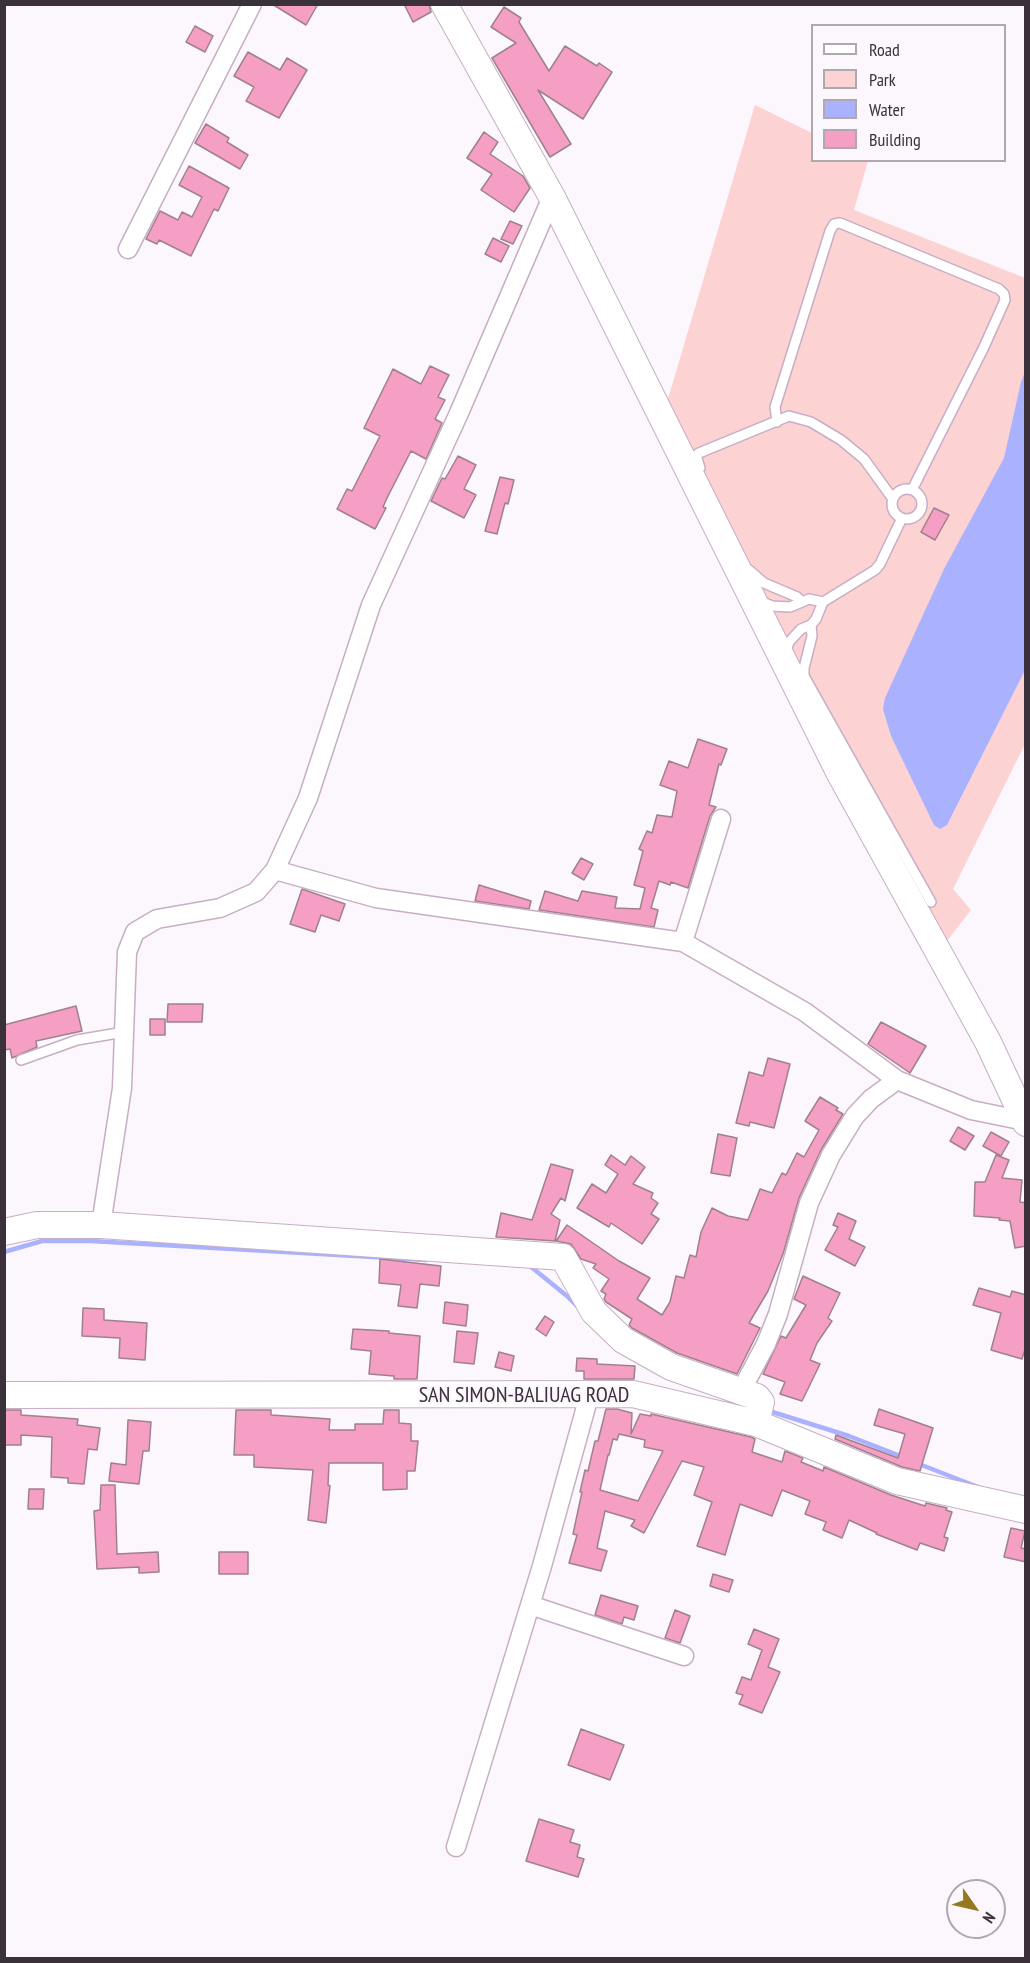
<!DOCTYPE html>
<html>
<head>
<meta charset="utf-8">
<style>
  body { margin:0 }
  #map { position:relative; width:1030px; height:1963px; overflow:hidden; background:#fcf7fc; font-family:"PT Sans Narrow",sans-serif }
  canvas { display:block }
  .frame { position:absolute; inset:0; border:6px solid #3b313b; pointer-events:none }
  .legend { position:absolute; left:811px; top:24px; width:195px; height:138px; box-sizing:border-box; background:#fcf7fc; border:2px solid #afa8af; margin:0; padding:8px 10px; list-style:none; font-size:18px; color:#3b313b }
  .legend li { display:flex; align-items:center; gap:12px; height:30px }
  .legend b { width:30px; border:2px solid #afa8af }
  .north { position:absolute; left:946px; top:1879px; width:60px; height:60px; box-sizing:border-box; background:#fcf7fc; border:2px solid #afa8af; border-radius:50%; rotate:124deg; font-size:16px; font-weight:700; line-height:24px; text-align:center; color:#3b313b }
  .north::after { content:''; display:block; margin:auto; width:21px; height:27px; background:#947920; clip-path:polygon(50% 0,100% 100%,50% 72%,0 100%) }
</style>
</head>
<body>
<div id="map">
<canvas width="1030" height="1963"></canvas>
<div class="frame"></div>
<ul class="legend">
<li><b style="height:8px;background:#fff"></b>Road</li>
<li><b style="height:16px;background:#fcd2d3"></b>Park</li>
<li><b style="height:16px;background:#aab2ff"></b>Water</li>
<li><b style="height:16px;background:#f49fc3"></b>Building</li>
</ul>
<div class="north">N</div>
</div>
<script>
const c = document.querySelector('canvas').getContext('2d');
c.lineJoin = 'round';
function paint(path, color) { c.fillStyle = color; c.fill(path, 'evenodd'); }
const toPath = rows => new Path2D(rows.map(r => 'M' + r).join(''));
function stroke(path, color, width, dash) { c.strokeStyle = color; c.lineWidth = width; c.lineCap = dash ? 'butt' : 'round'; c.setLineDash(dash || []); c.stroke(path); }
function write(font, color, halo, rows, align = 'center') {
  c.font = font + ' "PT Sans Narrow",sans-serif'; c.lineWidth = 5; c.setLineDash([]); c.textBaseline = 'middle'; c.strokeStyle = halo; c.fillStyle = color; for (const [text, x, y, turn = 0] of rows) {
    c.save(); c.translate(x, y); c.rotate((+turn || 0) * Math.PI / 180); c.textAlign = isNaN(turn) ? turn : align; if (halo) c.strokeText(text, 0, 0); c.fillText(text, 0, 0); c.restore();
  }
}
const green = toPath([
  [755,105,812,133,812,160,868,161,854,210,1025,278,1025,744,953,889,971,910,947,941,798,675,665,409]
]);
const water = toPath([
  [1025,372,1025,670,947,825,940,829,934,825,891,736,883,709,885,698,944,569,1004,458,1021,382]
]);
const stream = toPath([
  [4,1252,42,1241,91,1241,426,1260],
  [530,1266,567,1296,578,1307],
  [766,1410,849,1436,903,1457],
  [919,1464,978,1487]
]);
const building = toPath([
  [272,4,318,4,306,25,272,4],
  [404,4,429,4,431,12,413,22,404,4],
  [504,7,521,18,519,22,549,71,565,46,597,66,599,63,612,72,583,119,538,90,571,144,550,157,492,58,516,43,491,27,504,7],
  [195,26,213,36,205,52,186,42,195,26],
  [248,52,280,70,287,58,307,70,279,118,246,101,254,87,234,76,248,52],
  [206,124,229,138,227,142,248,155,240,169,195,143,206,124],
  [484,132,498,142,490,154,523,176,530,188,514,212,481,190,492,174,467,158,484,132],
  [189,166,229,188,218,211,214,209,191,256,159,240,157,244,146,239,160,211,178,220,182,212,192,217,202,197,179,185,189,166],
  [510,221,522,226,513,244,501,239,510,221],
  [493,238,509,246,501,262,485,254,493,238],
  [430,366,449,375,438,397,445,400,435,419,442,423,426,459,411,451,387,498,383,507,386,508,375,529,337,509,347,489,352,491,380,436,364,428,393,369,421,384,430,366],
  [458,456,476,465,464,489,476,495,464,518,431,501,442,478,445,479,458,456],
  [500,477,514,480,508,504,505,503,497,534,485,531,500,477],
  [934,508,949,515,935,540,921,532,934,508],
  [698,739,727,749,721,765,719,764,709,805,716,807,710,816,688,888,671,882,670,885,659,881,651,908,658,910,654,927,539,910,545,891,578,901,582,891,617,897,615,908,640,909,645,888,634,885,643,851,639,849,647,831,652,833,657,815,672,817,677,791,660,785,669,761,688,768,698,739],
  [581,858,593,864,584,880,572,873,581,858],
  [479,885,531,901,529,909,475,901,479,885],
  [302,889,345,904,339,921,321,915,315,932,290,924,302,889],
  [168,1004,203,1004,202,1022,167,1022,168,1004],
  [76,1006,82,1031,36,1041,37,1047,12,1058,10,1049,4,1050,4,1025,76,1006],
  [150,1019,165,1019,165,1035,150,1035,150,1019],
  [881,1022,926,1046,910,1073,868,1044,881,1022],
  [768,1058,790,1064,774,1128,750,1122,749,1126,736,1123,749,1072,763,1076,768,1058],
  [820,1097,838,1108,836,1110,843,1114,821,1150,799,1198,783,1254,768,1291,749,1323,760,1328,737,1374,677,1353,632,1328,629,1325,632,1319,606,1302,604,1299,606,1294,601,1291,609,1279,593,1268,596,1264,581,1259,571,1244,556,1241,567,1225,619,1261,650,1278,637,1299,662,1315,670,1302,676,1276,684,1278,690,1255,696,1257,701,1232,712,1208,728,1216,748,1220,760,1189,772,1193,782,1173,786,1175,797,1153,804,1157,819,1130,805,1121,820,1097],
  [958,1127,974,1136,965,1150,950,1141,958,1127],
  [991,1132,1009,1142,1001,1156,983,1146,991,1132],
  [718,1134,737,1138,730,1176,711,1173,718,1134],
  [611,1155,625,1165,631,1156,645,1167,633,1184,653,1193,651,1198,658,1203,651,1214,659,1219,642,1244,611,1223,609,1227,577,1208,592,1184,606,1193,618,1174,605,1165,611,1155],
  [996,1155,1009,1160,1002,1178,1022,1180,1020,1202,1026,1203,1026,1246,1015,1248,1010,1221,999,1220,1000,1218,974,1216,975,1182,985,1182,996,1155],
  [551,1164,573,1170,565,1201,561,1198,551,1214,560,1220,555,1241,496,1237,501,1213,532,1220,551,1164],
  [838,1213,856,1221,849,1239,865,1247,855,1266,825,1250,838,1227,833,1225,838,1213],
  [380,1259,441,1266,439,1286,420,1284,417,1308,398,1306,401,1285,379,1283,380,1259],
  [803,1276,840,1293,828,1318,832,1321,817,1343,810,1360,820,1364,802,1401,780,1394,785,1382,763,1374,781,1336,786,1338,806,1305,794,1299,803,1276],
  [979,1288,1010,1297,1012,1291,1026,1295,1026,1346,1022,1359,991,1350,1001,1313,973,1305,979,1288],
  [445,1302,468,1305,466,1326,443,1323,445,1302],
  [83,1308,104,1309,104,1320,147,1323,145,1360,119,1358,120,1338,82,1336,83,1308],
  [545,1316,554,1322,546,1336,536,1329,545,1316],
  [353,1329,389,1331,389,1333,420,1336,417,1379,394,1379,394,1376,369,1374,371,1351,351,1349,353,1329],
  [457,1331,478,1333,474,1364,454,1362,457,1331],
  [499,1352,514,1356,511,1371,495,1367,499,1352],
  [577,1358,597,1359,597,1364,635,1366,634,1379,584,1379,584,1371,576,1371,577,1358],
  [606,1409,617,1409,632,1413,631,1434,640,1414,651,1416,651,1414,751,1437,755,1439,752,1452,782,1462,785,1451,803,1458,801,1462,823,1471,824,1467,891,1495,925,1506,926,1503,947,1508,946,1510,952,1512,944,1537,948,1538,944,1551,920,1543,917,1550,876,1534,877,1533,849,1520,842,1538,823,1530,826,1522,805,1514,810,1501,782,1490,772,1516,740,1504,725,1555,697,1546,712,1502,694,1495,704,1467,682,1461,644,1533,631,1526,635,1520,605,1511,597,1548,607,1551,601,1571,569,1563,577,1535,573,1534,582,1492,580,1492,585,1470,588,1471,595,1441,598,1441,606,1409],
  [619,1434,645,1440,644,1447,663,1451,638,1501,600,1490,608,1455,609,1455,613,1439,617,1440,619,1434],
  [879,1409,933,1428,920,1471,902,1467,835,1439,836,1435,898,1458,905,1434,874,1425,879,1409],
  [4,1410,21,1410,21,1415,78,1419,77,1425,100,1428,97,1450,88,1449,84,1484,68,1483,68,1478,51,1477,52,1437,21,1435,21,1445,4,1445,4,1410],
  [236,1410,271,1410,271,1415,330,1419,329,1430,355,1430,355,1424,383,1424,384,1410,399,1410,399,1423,411,1424,411,1441,418,1441,415,1471,407,1471,407,1489,383,1490,383,1463,329,1463,328,1485,330,1486,326,1523,308,1520,313,1470,254,1467,254,1455,234,1455,236,1410],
  [128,1420,151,1422,149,1451,143,1451,139,1484,109,1481,111,1463,126,1465,128,1420],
  [101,1485,115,1485,117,1554,158,1552,159,1572,139,1573,139,1567,97,1569,94,1511,100,1510,101,1485],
  [29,1489,44,1489,43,1509,28,1509,29,1489],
  [1011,1528,1025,1531,1021,1548,1026,1549,1026,1562,1004,1557,1011,1528],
  [219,1552,248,1552,248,1574,219,1574,219,1552],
  [713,1574,733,1580,729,1592,710,1586,713,1574],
  [601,1595,638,1606,634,1620,624,1617,622,1624,595,1615,601,1595],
  [675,1610,690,1616,680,1643,665,1638,675,1610],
  [754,1629,779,1639,768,1667,780,1672,762,1713,739,1704,743,1695,736,1693,742,1677,751,1680,762,1650,748,1644,754,1629],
  [581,1729,624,1745,610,1780,568,1765,581,1729],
  [539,1819,574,1830,570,1842,580,1845,577,1857,584,1859,578,1877,526,1861,539,1819]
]);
const lane = toPath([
  [777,422,775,407,830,231,834,224,840,223,999,289,1004,294,1005,300,984,347,912,490],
  [700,468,696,455,699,453,789,416,811,422,841,440,864,459,893,499],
  '892 504a15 15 0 1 1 30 0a15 15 0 1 1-30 0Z',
  [749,570,764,583,797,597,801,601],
  [760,601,772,606,790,607,809,599,823,602],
  [811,625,812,636,804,668,804,676,931,902],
  [785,654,789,642,801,629,811,625,816,619,823,602,875,570,880,564,902,518],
  [21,1060,77,1040,124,1032]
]);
const street = toPath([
  [128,249,252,4],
  [275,870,376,898,683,942,805,1012,897,1080],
  [683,942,721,819],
  [101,1225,122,1088,127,952,135,932,157,919,220,908,256,892,275,870,308,798,371,605,459,413,552,197],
  [741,1391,766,1344,778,1314,809,1203,831,1155,855,1116,871,1099,897,1080,971,1110,1025,1121],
  [530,1605,684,1656],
  [456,1847,542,1566,589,1396]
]);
const secondary = toPath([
  [444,4,552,197,839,772,988,1042,1026,1123],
  [4,1232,37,1225,101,1225,563,1257,594,1312,623,1340,671,1367,757,1397,761,1402,756,1423],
  [4,1395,633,1394,756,1423,897,1481,1026,1510]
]);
const streetNames = [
  ["SAN SIMON-BALIUAG ROAD",524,1396]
];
paint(green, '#fcd2d3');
paint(water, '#aab2ff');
stroke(stream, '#aab2ff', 4.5);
paint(building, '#f49fc3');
stroke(building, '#a1808d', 1.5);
stroke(lane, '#c7aec5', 12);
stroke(street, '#c7aec5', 21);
stroke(secondary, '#c7aec5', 28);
stroke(lane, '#fff', 9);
stroke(street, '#fff', 18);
stroke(secondary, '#fff', 26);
write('22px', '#3b313b', '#fcf7fc', streetNames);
</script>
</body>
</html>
